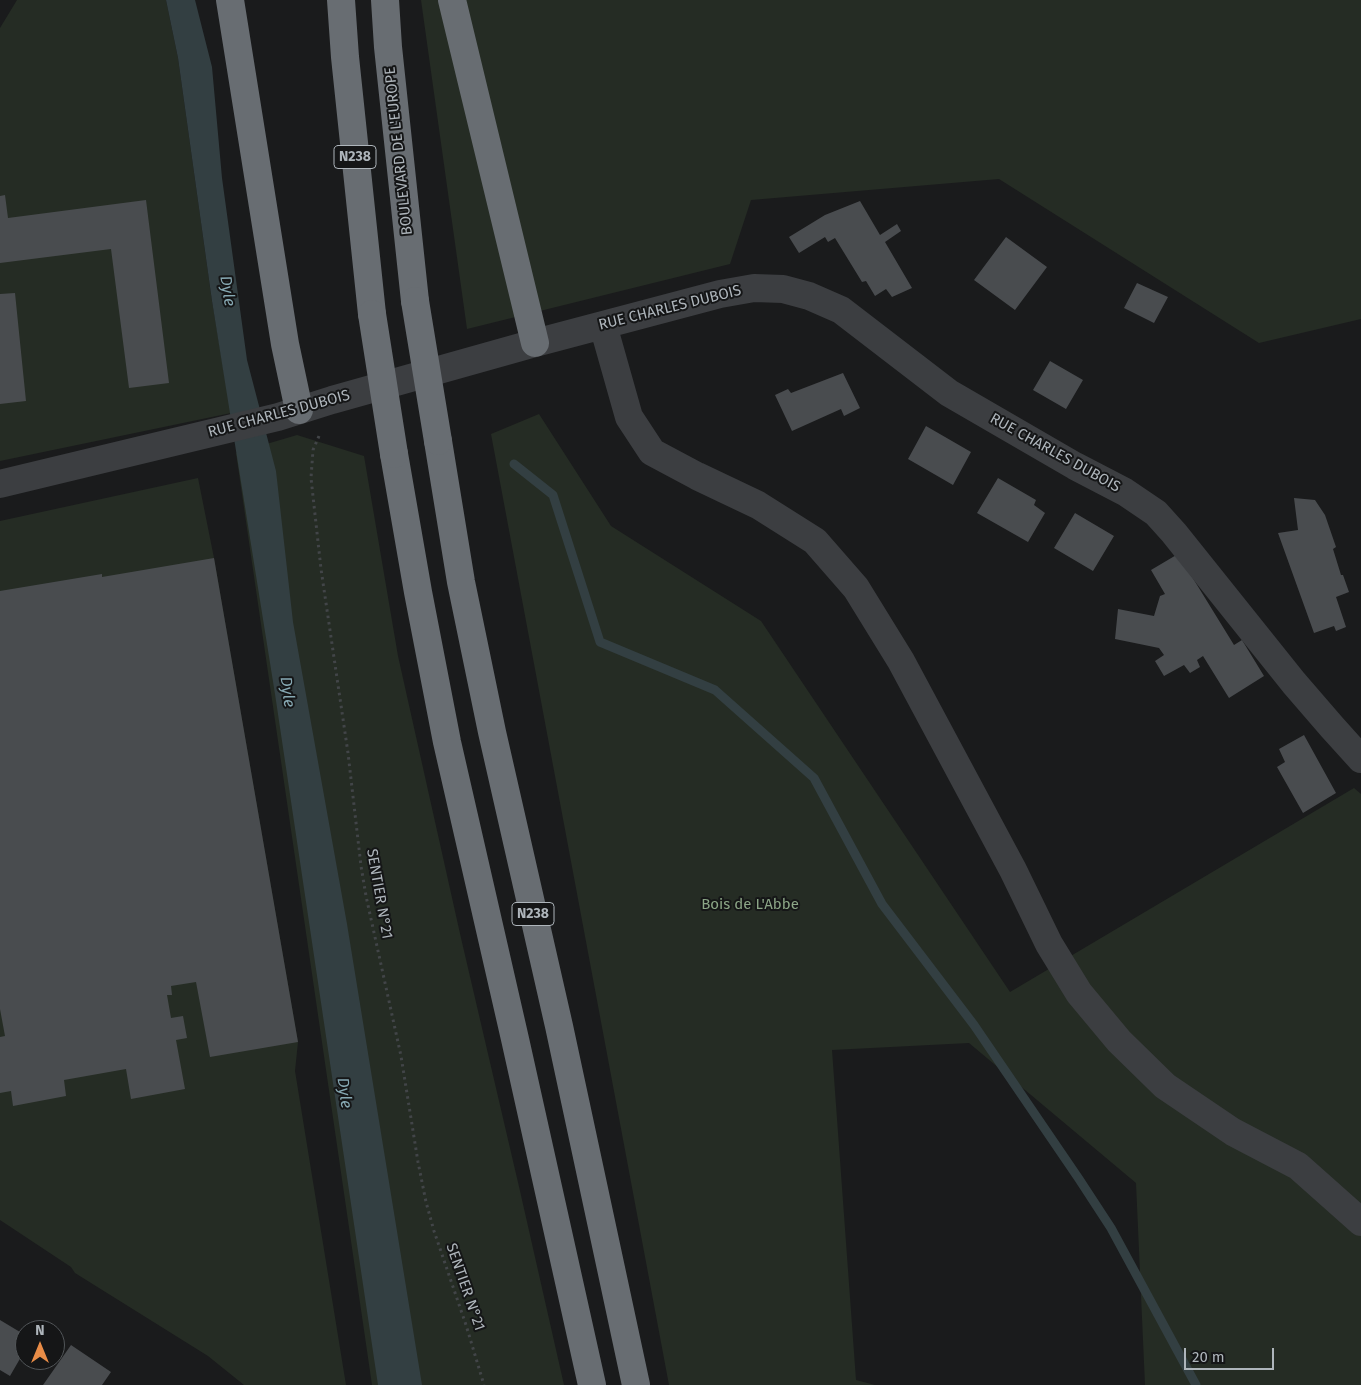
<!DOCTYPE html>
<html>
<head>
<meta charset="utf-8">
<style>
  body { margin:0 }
  #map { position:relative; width:1361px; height:1385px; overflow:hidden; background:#1a1b1c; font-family:"Fira Sans",sans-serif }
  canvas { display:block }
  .north { position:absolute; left:15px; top:1320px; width:50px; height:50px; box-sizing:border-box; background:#151617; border:1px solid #525659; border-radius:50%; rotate:0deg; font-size:14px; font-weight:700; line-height:20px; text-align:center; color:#aeb5bb }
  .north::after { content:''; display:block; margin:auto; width:18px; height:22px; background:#e88c47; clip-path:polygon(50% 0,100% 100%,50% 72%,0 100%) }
  .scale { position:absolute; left:1184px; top:1348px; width:90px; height:22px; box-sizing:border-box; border:2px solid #aeb5bb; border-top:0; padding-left:6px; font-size:15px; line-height:18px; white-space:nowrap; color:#aeb5bb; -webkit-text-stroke:4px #151617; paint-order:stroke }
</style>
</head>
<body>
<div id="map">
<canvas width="1361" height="1385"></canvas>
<div class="north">N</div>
<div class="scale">20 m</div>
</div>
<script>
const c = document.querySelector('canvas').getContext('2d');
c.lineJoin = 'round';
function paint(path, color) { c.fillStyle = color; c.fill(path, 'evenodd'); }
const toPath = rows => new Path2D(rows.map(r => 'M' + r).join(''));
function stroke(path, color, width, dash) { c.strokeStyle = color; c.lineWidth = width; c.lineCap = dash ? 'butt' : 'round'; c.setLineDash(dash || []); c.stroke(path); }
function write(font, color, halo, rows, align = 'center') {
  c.font = font + ' "Fira Sans",sans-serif'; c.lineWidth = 4; c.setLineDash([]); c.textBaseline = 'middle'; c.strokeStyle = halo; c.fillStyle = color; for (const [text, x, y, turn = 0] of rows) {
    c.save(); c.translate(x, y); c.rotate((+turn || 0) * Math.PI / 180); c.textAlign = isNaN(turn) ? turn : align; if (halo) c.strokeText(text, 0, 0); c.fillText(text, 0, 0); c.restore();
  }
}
const green = toPath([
  [17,0,166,0,178,58,212,301,231,413,0,461,0,28],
  [421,0,1361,0,1361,319,1259,343,999,179,751,200,730,264,467,329],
  [539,414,611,526,761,621,1010,992,1354,788,1361,794,1361,1385,1145,1385,1136,1183,969,1043,832,1050,856,1380,875,1385,669,1385,491,434],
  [297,435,364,456,398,656,461,938,520,1191,564,1385,372,1385,236,453],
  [198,478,214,558,298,1042,295,1071,346,1385,244,1385,208,1356,75,1273,71,1267,0,1220,0,521]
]);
const water = toPath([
  [166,0,195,0,212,67,222,178,247,360,276,471,293,622,347,924,422,1385,378,1385,275,694,212,301,178,58]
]);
const stream = toPath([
  [514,464,553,495,600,642,715,690,814,778,882,904,974,1025,1079,1179,1111,1228,1196,1385]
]);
const building = toPath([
  [5,195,8,218,146,200,169,383,129,388,111,249,0,263,0,196],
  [860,201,880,235,897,224,901,231,885,242,912,288,892,297,886,289,875,296,866,281,862,282,835,238,828,242,825,237,799,253,789,237,825,215],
  [1006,237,1047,267,1015,310,974,280],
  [1137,283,1168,297,1154,323,1124,308],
  [15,293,26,401,0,404,0,294],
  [1050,361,1083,380,1066,409,1033,390],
  [843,373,860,408,844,416,841,409,792,431,775,395,788,389,791,393],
  [926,426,971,452,953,485,908,459],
  [998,478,1036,500,1034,505,1045,513,1028,542,977,513],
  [1294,498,1315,500,1325,515,1336,547,1333,549,1341,575,1343,575,1349,592,1336,597,1346,627,1336,631,1334,626,1314,633,1278,533,1298,530],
  [1075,513,1114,536,1093,571,1054,548],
  [1178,554,1234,645,1242,640,1264,676,1229,698,1203,656,1197,660,1200,667,1190,673,1184,665,1164,676,1155,661,1164,655,1159,648,1115,639,1118,609,1154,616,1160,596,1165,594,1151,570],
  [214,558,298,1042,210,1057,196,982,171,986,172,995,167,995,171,1018,183,1016,187,1038,176,1040,185,1089,131,1099,126,1069,64,1080,66,1096,13,1106,11,1091,0,1093,0,1037,5,1036,0,1009,0,591,102,574,102,577],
  [1304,735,1336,793,1303,813,1277,767,1285,762,1279,749],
  [0,1320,25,1335,25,1350,10,1376,0,1370],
  [71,1345,111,1372,102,1385,43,1385]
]);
const path = toPath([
  [319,436,313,450,311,478,321,569,348,753,361,866,366,896,401,1056,418,1162,426,1202,434,1231,466,1325,484,1385]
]);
const minor = toPath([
  [603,325,629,417,652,452,697,476,758,505,815,541,856,588,901,661,1013,870,1049,944,1079,993,1119,1041,1165,1086,1233,1132,1298,1166,1361,1222],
  [0,484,278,417,332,400,535,343,720,294,754,288,783,289,809,296,841,310,949,393,1075,466,1125,492,1156,513,1174,533,1294,683,1332,727,1361,759]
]);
const highway = toPath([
  [230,0,285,344,299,410],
  [341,0,345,57,372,314],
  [385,0,388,47,415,301],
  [452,0,535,343],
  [438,441,461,582,492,732,559,1026,636,1385],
  [394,454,418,592,447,742,515,1039,592,1385]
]);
const highwayBridge = toPath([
  [415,301,438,441],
  [372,314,394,454]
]);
const shields = [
  [355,157,42],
  [533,914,42]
];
const shieldNames = [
  ["N238",355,157],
  ["N238",533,914]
];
const streetNames = [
  ["BOULEVARD DE L'EUROPE",399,151,-96],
  ["RUE CHARLES DUBOIS",670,308,-14],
  ["RUE CHARLES DUBOIS",279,414,-15],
  ["RUE CHARLES DUBOIS",1055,453,29],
  ["SENTIER N°21",379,894,80],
  ["SENTIER N°21",465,1287,71]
];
const parkNames = [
  ["Bois de L'Abbe",750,905]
];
const waterNames = [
  ["Dyle",227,291,81],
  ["Dyle",287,692,82],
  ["Dyle",344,1093,82]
];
paint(green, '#252c24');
paint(water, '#333f42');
stroke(stream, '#333f42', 9);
paint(building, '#494c4f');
stroke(path, '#424548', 3, [2.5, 4]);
stroke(minor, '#3c3e41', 28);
stroke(highway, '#686d72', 28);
stroke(highwayBridge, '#686d72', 28);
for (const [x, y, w] of shields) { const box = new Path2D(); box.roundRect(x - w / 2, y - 11.5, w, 23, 4); c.fillStyle = '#151617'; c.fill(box); stroke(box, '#aeb5bb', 1); }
write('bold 14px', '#aeb5bb', null, shieldNames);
write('15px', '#aeb5bb', '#151617', streetNames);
write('15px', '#8ba586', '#151617', parkNames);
write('italic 16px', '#87a9b3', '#151617', waterNames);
</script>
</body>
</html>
